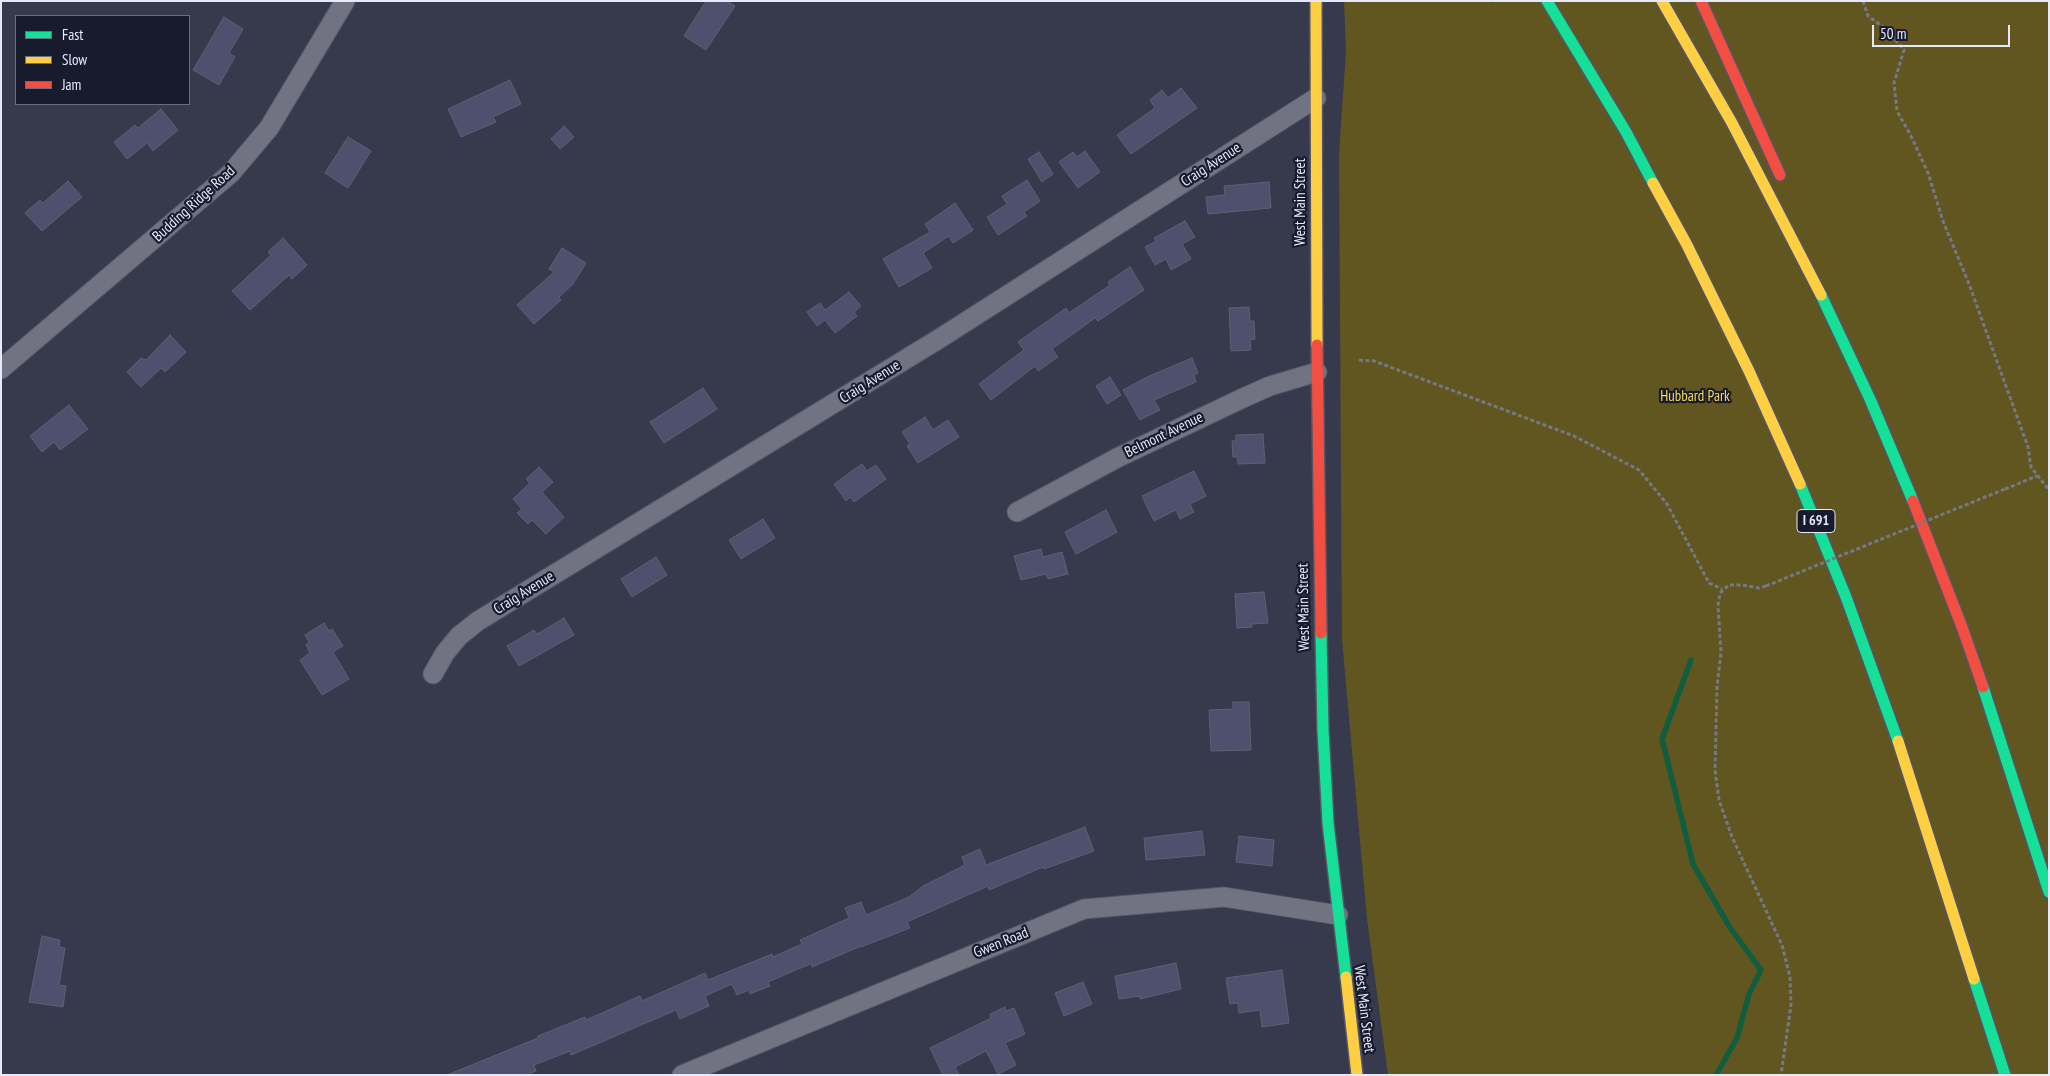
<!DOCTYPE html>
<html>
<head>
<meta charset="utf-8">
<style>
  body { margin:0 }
  #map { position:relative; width:2050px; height:1076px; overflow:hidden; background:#37394d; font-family:"PT Sans Narrow",sans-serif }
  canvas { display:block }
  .frame { position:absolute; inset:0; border:2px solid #e5e9fc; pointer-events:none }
  .legend { position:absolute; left:15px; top:15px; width:175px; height:90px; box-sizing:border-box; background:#181b2c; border:1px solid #6a6d7f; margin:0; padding:6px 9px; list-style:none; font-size:15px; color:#e5e9fc }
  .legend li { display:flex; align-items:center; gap:10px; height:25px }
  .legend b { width:25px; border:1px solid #6a6d7f }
  .scale { position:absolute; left:1872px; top:25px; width:138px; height:22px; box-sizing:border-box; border:2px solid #e5e9fc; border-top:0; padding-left:6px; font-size:15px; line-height:18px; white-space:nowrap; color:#e5e9fc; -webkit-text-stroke:4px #181b2c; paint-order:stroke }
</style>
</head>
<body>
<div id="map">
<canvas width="2050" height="1076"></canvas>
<div class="frame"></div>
<ul class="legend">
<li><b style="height:6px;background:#16e098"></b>Fast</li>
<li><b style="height:6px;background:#ffcf43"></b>Slow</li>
<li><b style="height:6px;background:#f24e42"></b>Jam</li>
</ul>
<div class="scale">50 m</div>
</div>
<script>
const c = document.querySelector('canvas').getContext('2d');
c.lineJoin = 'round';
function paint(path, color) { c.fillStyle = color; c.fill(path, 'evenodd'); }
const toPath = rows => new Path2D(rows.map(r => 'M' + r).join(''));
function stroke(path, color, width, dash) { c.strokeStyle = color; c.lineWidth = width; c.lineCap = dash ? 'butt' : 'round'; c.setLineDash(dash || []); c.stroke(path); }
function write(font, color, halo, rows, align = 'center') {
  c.font = font + ' "PT Sans Narrow",sans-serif'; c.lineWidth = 4.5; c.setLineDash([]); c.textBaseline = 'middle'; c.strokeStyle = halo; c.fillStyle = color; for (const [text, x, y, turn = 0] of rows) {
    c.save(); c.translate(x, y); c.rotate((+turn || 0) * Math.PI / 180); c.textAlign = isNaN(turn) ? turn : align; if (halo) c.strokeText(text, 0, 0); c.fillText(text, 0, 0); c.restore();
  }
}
const green = toPath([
  [1344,1,1490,1,1492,3,1494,1,2049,1,2049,1075,1388,1075,1367,919,1342,639,1339,154,1346,51]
]);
const stream = toPath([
  [1691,660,1662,739,1693,864,1729,926,1761,970,1749,994,1737,1038,1716,1075]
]);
const building = toPath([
  [706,1,727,1,735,6,706,50,684,36,706,1],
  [224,17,243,29,229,53,235,57,219,85,193,70,224,17],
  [510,80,521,104,493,117,496,122,461,137,448,109,510,80],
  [1181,88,1197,108,1131,154,1117,135,1155,108,1150,100,1162,90,1168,98,1181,88],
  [161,109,178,130,153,151,147,143,127,159,114,142,135,125,138,128,161,109],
  [564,126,574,137,560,149,551,139,564,126],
  [348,137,371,151,348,188,325,173,348,137],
  [1085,151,1100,172,1078,188,1059,162,1073,152,1077,157,1085,151],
  [1039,152,1053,174,1042,182,1028,159,1039,152],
  [1027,180,1040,201,1024,212,1027,216,998,235,987,217,1007,204,1002,196,1027,180],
  [68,181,82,197,42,231,25,213,40,200,43,203,68,181],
  [1269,182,1271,208,1208,214,1206,197,1225,195,1224,186,1269,182],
  [955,203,973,230,953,243,949,236,923,253,932,268,899,287,883,259,930,232,925,224,955,203],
  [1185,221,1195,237,1182,244,1191,259,1171,270,1166,259,1155,265,1145,247,1156,241,1154,238,1185,221],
  [283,238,307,265,292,279,289,275,250,310,232,291,271,255,268,252,283,238],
  [562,248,586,263,573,284,559,297,561,300,534,324,517,305,554,272,549,269,562,248],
  [1130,267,1144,290,1098,321,1095,318,1052,349,1058,357,1038,371,1035,366,991,400,979,384,1024,350,1018,342,1066,308,1069,313,1110,285,1108,282,1130,267],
  [849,292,861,306,854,312,857,316,835,333,825,320,817,326,807,312,820,303,825,310,849,292],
  [1249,307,1250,321,1254,321,1255,339,1250,340,1251,350,1231,351,1229,308,1249,307],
  [170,335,186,352,165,372,161,368,141,387,127,372,141,358,146,360,170,335],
  [1192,358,1198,373,1194,375,1196,382,1154,400,1160,410,1140,420,1123,390,1147,377,1192,358],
  [1110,377,1121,395,1107,404,1096,386,1110,377],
  [703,388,717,409,664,443,650,422,703,388],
  [69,405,88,429,60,450,54,442,42,452,30,436,69,405],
  [925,417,933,430,948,420,959,437,918,463,907,446,910,444,902,432,925,417],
  [1263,434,1265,463,1238,464,1237,457,1233,457,1232,441,1236,441,1236,435,1263,434],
  [862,464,867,471,876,465,886,479,854,502,850,497,846,501,834,484,862,464],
  [539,467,553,482,542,492,564,517,546,534,532,520,528,524,517,513,522,509,513,499,530,483,526,479,539,467],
  [1194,471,1206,496,1190,504,1194,512,1180,519,1176,510,1154,521,1142,496,1194,471],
  [1106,510,1117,532,1076,554,1065,532,1106,510],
  [763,519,775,538,741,559,729,540,763,519],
  [1041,549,1043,557,1062,552,1068,574,1048,579,1046,574,1021,580,1014,556,1041,549],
  [656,557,667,575,632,597,621,579,656,557],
  [1264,592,1268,623,1251,624,1252,627,1237,628,1235,594,1264,592],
  [564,618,574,635,519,666,507,646,534,630,537,634,564,618],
  [324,623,329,631,332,629,343,646,333,652,349,679,322,695,300,660,310,653,306,645,309,642,305,635,324,623],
  [1233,702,1249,702,1251,750,1211,751,1209,710,1233,709,1233,702],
  [1085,827,1094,851,1044,869,1043,867,989,890,988,886,907,922,910,928,861,947,861,946,812,967,811,964,798,969,768,982,770,986,750,994,749,990,737,995,732,984,705,996,709,1006,680,1019,676,1010,571,1055,570,1051,534,1065,536,1071,526,1075,447,1075,538,1038,538,1036,585,1017,586,1020,640,996,642,1001,705,973,708,980,772,954,773,957,802,944,800,940,849,918,845,908,861,902,866,915,909,897,923,886,965,865,962,857,980,849,986,865,1085,827],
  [1202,831,1205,855,1146,860,1144,838,1202,831],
  [1239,836,1274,840,1272,866,1236,862,1239,836],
  [42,936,60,940,59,947,65,948,59,985,66,986,63,1007,29,1002,42,936],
  [1176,963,1181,989,1140,999,1140,996,1119,999,1115,976,1176,963],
  [1282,970,1289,1023,1262,1027,1260,1010,1239,1013,1238,1003,1230,1004,1226,978,1282,970],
  [1083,982,1092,1004,1064,1016,1055,993,1083,982],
  [1005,1007,1006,1011,1014,1008,1025,1034,1005,1043,1016,1065,998,1074,986,1051,955,1067,959,1075,943,1075,930,1048,981,1023,991,1018,990,1014,1005,1007]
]);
const path = toPath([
  [1863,1,1868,16,1886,29,1904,50,1894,83,1897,111,1911,136,1928,173,1943,221,1969,284,2028,447,2031,467,2049,490],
  [1359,360,1374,361,1574,436,1639,470,1667,504,1709,583,1722,589],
  [2005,489,2037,476],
  [1766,586,1759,588,1742,585,1729,585,1720,593,1718,606,1721,653,1717,687,1715,770,1719,800,1732,837,1782,945,1790,977,1791,1005,1781,1075]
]);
const street = toPath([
  [1,369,231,173,269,128,345,1],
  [1017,512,1117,458,1243,398,1270,386,1317,372],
  [433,674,445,653,459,636,478,621,942,337,1316,98],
  [682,1075,1084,909,1224,897,1338,915]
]);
const fast = toPath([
  [1547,1,1626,132,1653,183],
  [1821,295,1870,399,1913,501],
  [1800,484,1846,597,1898,741],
  [1321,633,1323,730,1328,823,1346,977],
  [1983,687,2049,892],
  [1974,979,2005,1075]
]);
const slow = toPath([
  [1316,1,1317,345],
  [1662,1,1732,123,1821,295],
  [1653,183,1687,245,1749,371,1800,484],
  [1898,741,1974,979],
  [1346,977,1357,1075]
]);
const jam = toPath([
  [1701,1,1780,175],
  [1317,345,1321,633],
  [1913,501,1962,627,1983,687]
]);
const pathBridge = toPath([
  [1766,586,2005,489]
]);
const shields = [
  [1816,521,38]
];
const shieldNames = [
  ["I 691",1816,521]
];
const streetNames = [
  ["Craig Avenue",1211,165,-33],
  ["West Main Street",1301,202,-90],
  ["Budding Ridge Road",194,204,-42],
  ["Craig Avenue",870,382,-32],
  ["Belmont Avenue",1164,435,-26],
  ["Craig Avenue",524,593,-32],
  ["West Main Street",1304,607,-91],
  ["Gwen Road",1001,943,-22],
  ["West Main Street",1364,1009,83]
];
const parkNames = [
  ["Hubbard Park",1695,397]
];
paint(green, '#61561f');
stroke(stream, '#105e3d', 5.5);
paint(building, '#4f506d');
stroke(building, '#5e6071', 1);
stroke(street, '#545666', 21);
stroke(fast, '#545666', 14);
stroke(slow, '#545666', 14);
stroke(jam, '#545666', 14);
stroke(path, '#767886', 3, [4, 2.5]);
stroke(street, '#717383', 19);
stroke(fast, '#16e098', 11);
stroke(slow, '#ffcf43', 11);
stroke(jam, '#f24e42', 11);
stroke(pathBridge, '#767886', 3, [4, 2.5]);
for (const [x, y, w] of shields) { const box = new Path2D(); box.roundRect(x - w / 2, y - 11.5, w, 23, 4); c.fillStyle = '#181b2c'; c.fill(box); stroke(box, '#e5e9fc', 1); }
write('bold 14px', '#e5e9fc', null, shieldNames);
write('15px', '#e5e9fc', '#181b2c', streetNames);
write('15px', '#f8db51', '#181b2c', parkNames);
</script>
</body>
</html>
